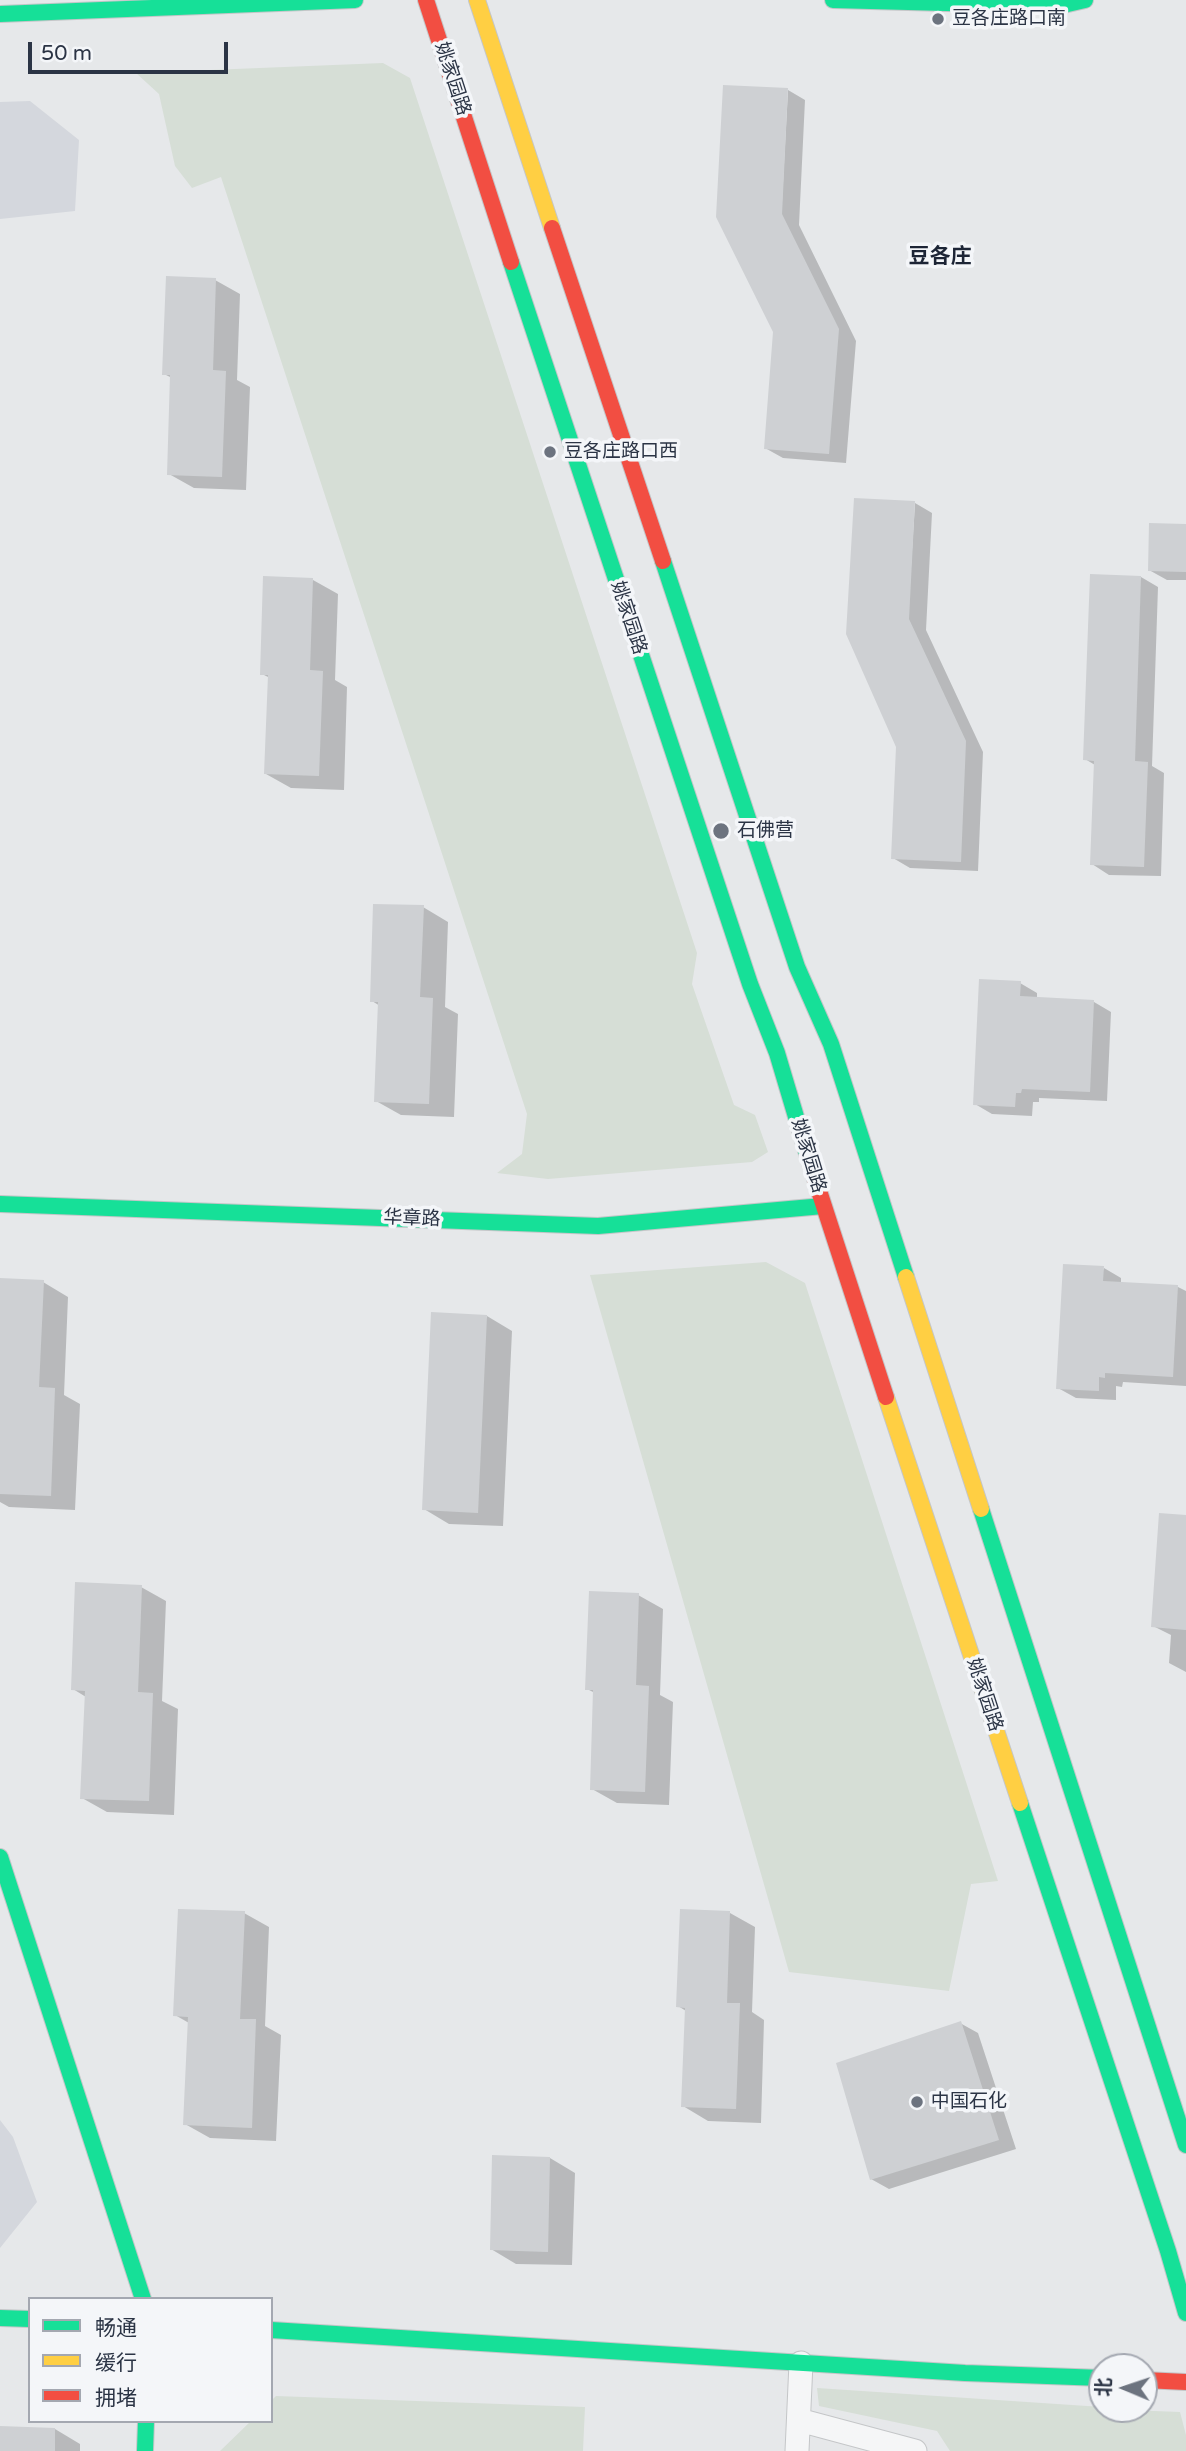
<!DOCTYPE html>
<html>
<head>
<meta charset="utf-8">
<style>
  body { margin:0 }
  #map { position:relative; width:1186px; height:2451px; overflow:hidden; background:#e6e8ea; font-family:"Varela Round","Noto Sans SC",sans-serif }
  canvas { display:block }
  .legend { position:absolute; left:28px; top:2297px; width:245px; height:126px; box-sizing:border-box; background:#f4f6f9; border:2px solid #a4a8b1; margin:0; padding:9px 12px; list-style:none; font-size:21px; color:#2b3445 }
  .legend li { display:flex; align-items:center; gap:14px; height:35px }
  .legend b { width:35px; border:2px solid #a4a8b1 }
  .north { position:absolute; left:1088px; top:2353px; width:70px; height:70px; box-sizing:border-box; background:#f4f6f9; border:2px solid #a4a8b1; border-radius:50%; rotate:272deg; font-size:19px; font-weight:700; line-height:28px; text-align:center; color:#2b3445 }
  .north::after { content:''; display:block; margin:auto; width:24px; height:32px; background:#6c737f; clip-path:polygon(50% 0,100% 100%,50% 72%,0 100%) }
  .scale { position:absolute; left:28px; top:42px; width:200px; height:32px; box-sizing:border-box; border:4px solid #2b3445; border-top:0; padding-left:9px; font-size:21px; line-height:24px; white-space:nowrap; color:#2b3445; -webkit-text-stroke:5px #f4f6f9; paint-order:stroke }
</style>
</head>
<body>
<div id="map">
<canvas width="1186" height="2451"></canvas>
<ul class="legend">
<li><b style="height:9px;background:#16e098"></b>畅通</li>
<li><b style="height:9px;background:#ffcf43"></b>缓行</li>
<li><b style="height:9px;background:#f24e42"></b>拥堵</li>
</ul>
<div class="north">北</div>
<div class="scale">50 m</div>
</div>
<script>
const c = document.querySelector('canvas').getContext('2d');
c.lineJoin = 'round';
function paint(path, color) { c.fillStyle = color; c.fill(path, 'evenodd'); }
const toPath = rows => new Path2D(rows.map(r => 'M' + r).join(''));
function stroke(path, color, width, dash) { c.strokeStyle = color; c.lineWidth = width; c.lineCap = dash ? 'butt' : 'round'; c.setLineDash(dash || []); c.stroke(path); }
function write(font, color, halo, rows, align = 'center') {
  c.font = font + ' "Varela Round","Noto Sans SC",sans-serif'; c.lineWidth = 7; c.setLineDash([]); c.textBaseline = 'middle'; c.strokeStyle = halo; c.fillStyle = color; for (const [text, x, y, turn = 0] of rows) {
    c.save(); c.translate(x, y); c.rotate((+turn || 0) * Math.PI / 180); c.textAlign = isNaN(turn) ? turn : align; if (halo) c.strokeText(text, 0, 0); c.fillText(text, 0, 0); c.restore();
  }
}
const built = toPath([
  [30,101,79,140,75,211,0,219,0,102],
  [0,2120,13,2137,37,2202,0,2248]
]);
const green = toPath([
  [383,63,410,78,697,953,692,984,734,1105,755,1115,768,1152,752,1162,548,1179,497,1173,522,1154,527,1114,221,177,192,188,175,166,159,94,136,73],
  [766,1262,805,1283,998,1881,971,1884,949,1991,789,1972,590,1275],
  [817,2388,1102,2407,1102,2409,1180,2412,1186,2435,1186,2451,950,2451,937,2431,819,2406],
  [276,2396,585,2407,583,2451,220,2451,251,2421,271,2421,271,2401]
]);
const shadow = toPath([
  [788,90,805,100,799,225,856,341,846,463,783,458,765,448,775,332],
  [215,280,240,294,237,380,250,387,246,490,194,488,169,474,172,378,164,374],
  [915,503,932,513,926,630,983,752,978,871,910,868,893,858],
  [1186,526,1186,580,1167,580,1149,570],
  [1141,577,1158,587,1152,766,1164,773,1161,876,1109,875,1092,864,1095,765,1085,759],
  [313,580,338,594,335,680,347,687,344,790,291,788,266,774,270,678,262,674],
  [423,907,448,922,445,1007,458,1014,454,1117,401,1115,376,1101,380,1006,372,1001],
  [1020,983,1037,993,1037,999,1094,1002,1111,1012,1107,1101,1039,1098,1039,1102,1033,1102,1032,1116,992,1114,975,1104],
  [1104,1268,1121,1278,1121,1283,1178,1287,1186,1291,1186,1386,1123,1382,1122,1387,1116,1386,1116,1400,1076,1398,1058,1388],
  [0,1280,43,1282,68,1297,64,1395,80,1404,75,1510,9,1507,0,1502],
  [487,1316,512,1331,503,1526,449,1524,424,1509],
  [1186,1517,1186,1672,1169,1663,1171,1635,1153,1626],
  [141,1587,166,1601,162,1701,178,1709,174,1815,107,1812,82,1798,86,1697,73,1689],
  [638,1595,663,1609,660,1695,673,1702,669,1805,617,1803,592,1789,595,1693,587,1689],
  [244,1913,269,1927,265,2026,281,2035,276,2141,210,2138,185,2124,189,2023,175,2015],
  [730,1913,755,1927,752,2012,764,2020,761,2123,708,2121,683,2106,686,2011,678,2006],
  [960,2023,978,2033,1016,2149,889,2189,871,2179],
  [494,2156,550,2158,575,2173,572,2265,516,2264,491,2249],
  [0,2428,55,2429,80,2444,80,2451,0,2451]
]);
const building = toPath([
  [723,85,788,88,782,214,839,329,829,454,764,449,773,332,716,217],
  [166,276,216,278,213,370,226,371,222,477,167,475,170,375,162,375],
  [854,498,915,501,909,619,966,741,961,862,891,859,896,747,846,634],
  [1149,523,1186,524,1186,572,1148,571],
  [1090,574,1141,576,1135,761,1148,762,1144,867,1090,865,1094,761,1083,760],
  [263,576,313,578,310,670,323,671,319,776,264,774,268,675,260,675],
  [373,904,424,905,420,997,433,998,429,1104,374,1102,378,1002,370,1002],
  [979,979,1021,981,1020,996,1094,1000,1090,1092,1022,1089,1021,1093,1016,1093,1015,1107,973,1105],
  [1063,1264,1104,1266,1103,1281,1178,1285,1173,1377,1105,1373,1105,1378,1099,1377,1099,1391,1056,1389],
  [0,1278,44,1280,39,1387,55,1388,51,1496,0,1494],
  [431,1312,487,1315,478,1513,422,1510],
  [1159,1513,1186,1515,1186,1630,1151,1627],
  [75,1582,142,1585,138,1692,153,1693,149,1801,80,1799,85,1691,71,1690],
  [589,1591,639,1593,636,1685,649,1686,645,1792,590,1790,593,1690,585,1690],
  [178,1909,245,1911,240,2019,256,2019,252,2128,183,2125,188,2017,173,2016],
  [680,1909,730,1911,727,2003,740,2003,736,2109,681,2107,685,2008,676,2007],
  [961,2021,999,2140,870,2180,836,2063],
  [492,2155,550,2157,548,2252,490,2250],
  [0,2426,55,2428,55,2451,0,2451]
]);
const street = toPath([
  [799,2420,915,2451],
  [797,2451,801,2363]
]);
const fast = toPath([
  [833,0,1059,6,1085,0],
  [0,14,355,0],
  [511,262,750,984,777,1053,808,1157],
  [663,561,797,967,831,1044,906,1277],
  [0,1204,598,1226,823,1206],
  [981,1509,1186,2145],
  [1020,1803,1168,2251,1186,2313],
  [0,1857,143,2299],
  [0,2318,30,2319],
  [271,2330,965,2373,1102,2378],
  [145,2451,146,2421]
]);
const slow = toPath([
  [477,0,552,228],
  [906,1277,981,1509],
  [886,1397,1020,1803]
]);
const jam = toPath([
  [426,0,511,262],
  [552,228,663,561],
  [808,1157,886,1397],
  [1144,2380,1186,2382]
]);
const markers = [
  [938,19,7,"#6c737f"],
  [550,452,7,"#6c737f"],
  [721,831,9,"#6c737f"],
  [917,2102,7,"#6c737f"]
];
const poiNames = [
  ["豆各庄路口南",952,19],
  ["豆各庄路口西",564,452],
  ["石佛营",737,831],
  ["中国石化",931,2102]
];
const streetNames = [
  ["姚家园路",452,79,72],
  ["姚家园路",628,618,72],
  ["姚家园路",808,1156,73],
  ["华章路",412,1219,2],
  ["姚家园路",984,1695,72]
];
const neighbourhoodNames = [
  ["豆各庄",940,257]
];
paint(built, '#d4d7dd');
paint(green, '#d6ded6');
paint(shadow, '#0003');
paint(building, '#ced0d3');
stroke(street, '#c4c6c8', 25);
stroke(fast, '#c4c6c8', 18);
stroke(slow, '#c4c6c8', 18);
stroke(jam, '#c4c6c8', 18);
stroke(street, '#f5f6f7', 23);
stroke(fast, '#16e098', 16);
stroke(slow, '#ffcf43', 16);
stroke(jam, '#f24e42', 16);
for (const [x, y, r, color] of markers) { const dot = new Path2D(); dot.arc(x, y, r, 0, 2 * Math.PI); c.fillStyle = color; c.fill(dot); stroke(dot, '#f4f6f9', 2.5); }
write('19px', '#2b3445', '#f4f6f9', poiNames, 'left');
write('19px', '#2b3445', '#f4f6f9', streetNames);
write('bold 21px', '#1d2536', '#f4f6f9', neighbourhoodNames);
</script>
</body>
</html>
